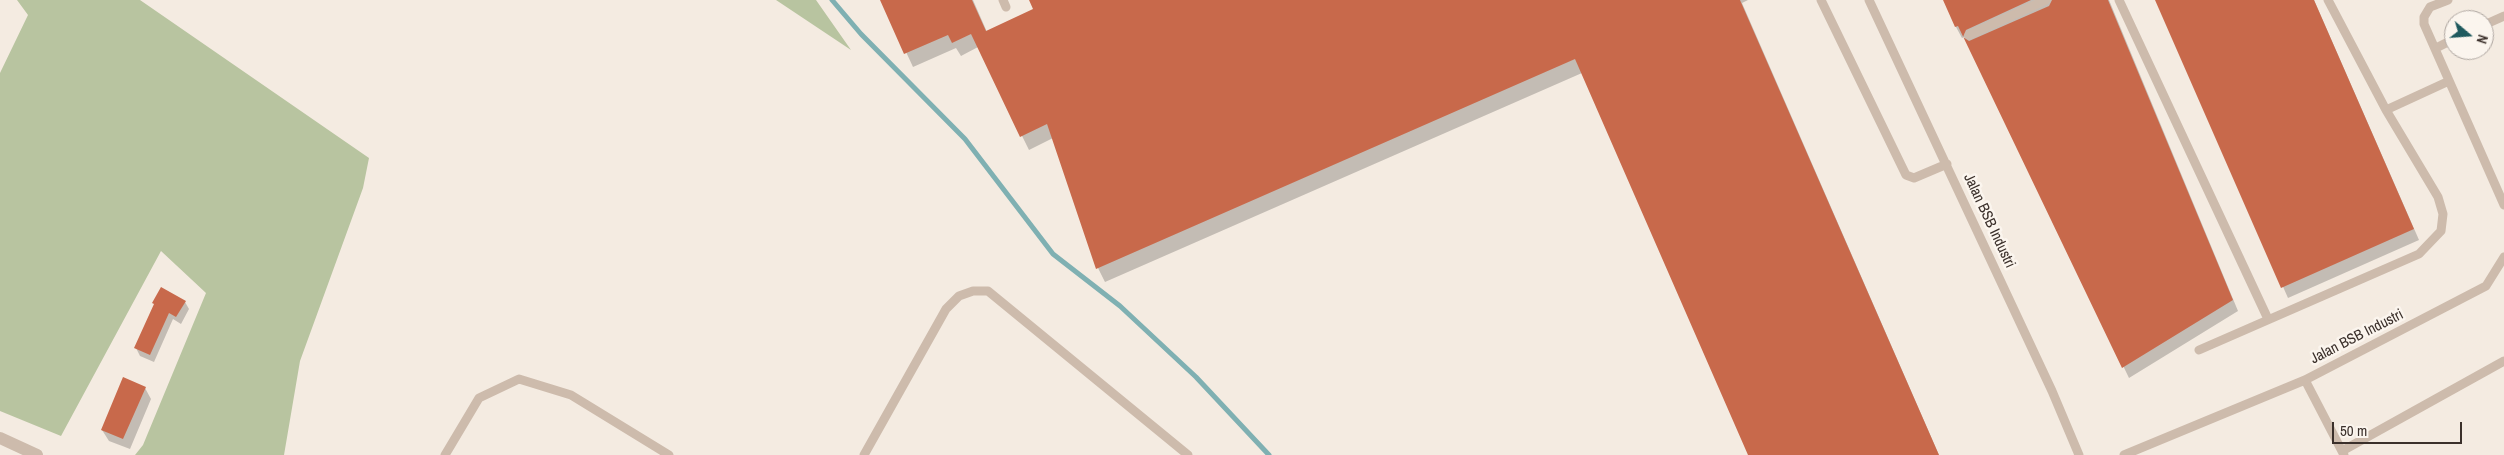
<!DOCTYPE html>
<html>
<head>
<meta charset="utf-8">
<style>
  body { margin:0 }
  #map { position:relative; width:2504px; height:455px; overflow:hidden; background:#f4ebe1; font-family:"Archivo Narrow",sans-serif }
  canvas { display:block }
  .north { position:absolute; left:2444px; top:10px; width:50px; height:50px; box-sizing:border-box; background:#fbf5ee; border:1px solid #aea6a0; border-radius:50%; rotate:108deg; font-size:14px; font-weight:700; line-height:20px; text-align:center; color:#3b302b }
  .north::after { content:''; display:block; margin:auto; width:18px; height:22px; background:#1f5a5e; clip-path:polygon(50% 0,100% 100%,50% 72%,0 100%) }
  .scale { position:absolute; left:2332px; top:422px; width:130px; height:22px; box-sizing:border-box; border:2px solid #3b302b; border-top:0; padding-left:6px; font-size:15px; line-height:18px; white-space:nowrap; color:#3b302b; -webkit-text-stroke:4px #fbf5ee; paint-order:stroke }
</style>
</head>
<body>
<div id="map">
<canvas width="2504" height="455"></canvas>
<div class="north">N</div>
<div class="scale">50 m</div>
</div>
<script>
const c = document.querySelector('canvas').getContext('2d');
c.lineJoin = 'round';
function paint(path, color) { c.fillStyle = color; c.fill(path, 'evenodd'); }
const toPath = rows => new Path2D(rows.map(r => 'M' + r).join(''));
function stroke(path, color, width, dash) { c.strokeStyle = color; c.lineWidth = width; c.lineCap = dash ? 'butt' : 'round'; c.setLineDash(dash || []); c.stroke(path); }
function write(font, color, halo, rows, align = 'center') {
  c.font = font + ' "Archivo Narrow",sans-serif'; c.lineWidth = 5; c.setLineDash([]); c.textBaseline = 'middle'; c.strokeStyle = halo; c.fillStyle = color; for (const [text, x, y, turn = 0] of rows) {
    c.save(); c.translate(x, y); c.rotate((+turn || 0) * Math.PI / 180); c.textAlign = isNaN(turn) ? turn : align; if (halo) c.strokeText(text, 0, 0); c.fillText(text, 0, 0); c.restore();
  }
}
const green = toPath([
  [17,0,140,0,369,158,363,188,300,361,284,455,135,455,143,445,206,293,161,251,61,436,0,411,0,73,28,15],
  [776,0,816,0,851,50]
]);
const shadow = toPath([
  [882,0,973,0,987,32,1035,10,1030,0,1748,0,1742,3,1939,455,1749,455,1582,73,1105,282,1098,268,1053,138,1029,150,978,47,961,56,956,48,913,67],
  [1944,0,2109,0,2238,311,2129,378,1964,37,1962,38,1956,27],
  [2156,0,2314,0,2419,240,2288,298],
  [185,302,189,309,181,324,173,319,154,362,140,356,136,348,155,305],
  [145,388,151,399,130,449,109,441,102,430]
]);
const stream = toPath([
  [832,0,861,34,965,139,1053,254,1120,306,1196,377,1269,455]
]);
const building = toPath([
  [880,0,972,0,986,31,1033,9,1029,0,1740,0,1939,455,1748,455,1575,59,1096,269,1047,124,1020,137,971,34,952,43,948,35,904,54],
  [1943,0,2031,0,1966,30,1963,37,1969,41,2049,6,2052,0,2108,0,2233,300,2122,368,1958,26,1955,27],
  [2155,0,2314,0,2414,229,2281,288],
  [161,287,186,301,176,317,169,313,150,355,134,348,154,304,152,303],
  [123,377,146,387,123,439,101,430]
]);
const service = toPath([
  [1003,0,1006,7],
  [1821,0,1906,175,1914,178,1947,164],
  [1869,0,2052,391,2079,455],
  [2119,0,2268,319],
  [2328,0,2386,110,2449,81],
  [2448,0,2430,7,2424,17,2424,24,2504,205],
  [2484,25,2504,16],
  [1969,35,2046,0],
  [2436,48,2454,39],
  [2199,350,2419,254,2441,231,2443,214,2438,197,2386,110],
  [2305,380,2344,455],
  [2342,451,2504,361],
  [445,455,479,398,519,379,571,395,669,455],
  [864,455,946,309,959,296,973,291,988,291,1188,455],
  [2124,455,2305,380,2486,286,2504,257]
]);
const minor = toPath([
  [0,438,37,455]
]);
const streetNames = [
  ["Jalan BSB Industri",1989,221,65],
  ["Jalan BSB Industri",2357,337,-27]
];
paint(green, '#b8c4a0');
paint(shadow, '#0003');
stroke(stream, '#7fb0b2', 5);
paint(building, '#c8694b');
stroke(service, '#cdbbac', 9);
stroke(minor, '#cdbbac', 12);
write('15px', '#3b302b', '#fbf5ee', streetNames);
</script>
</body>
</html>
